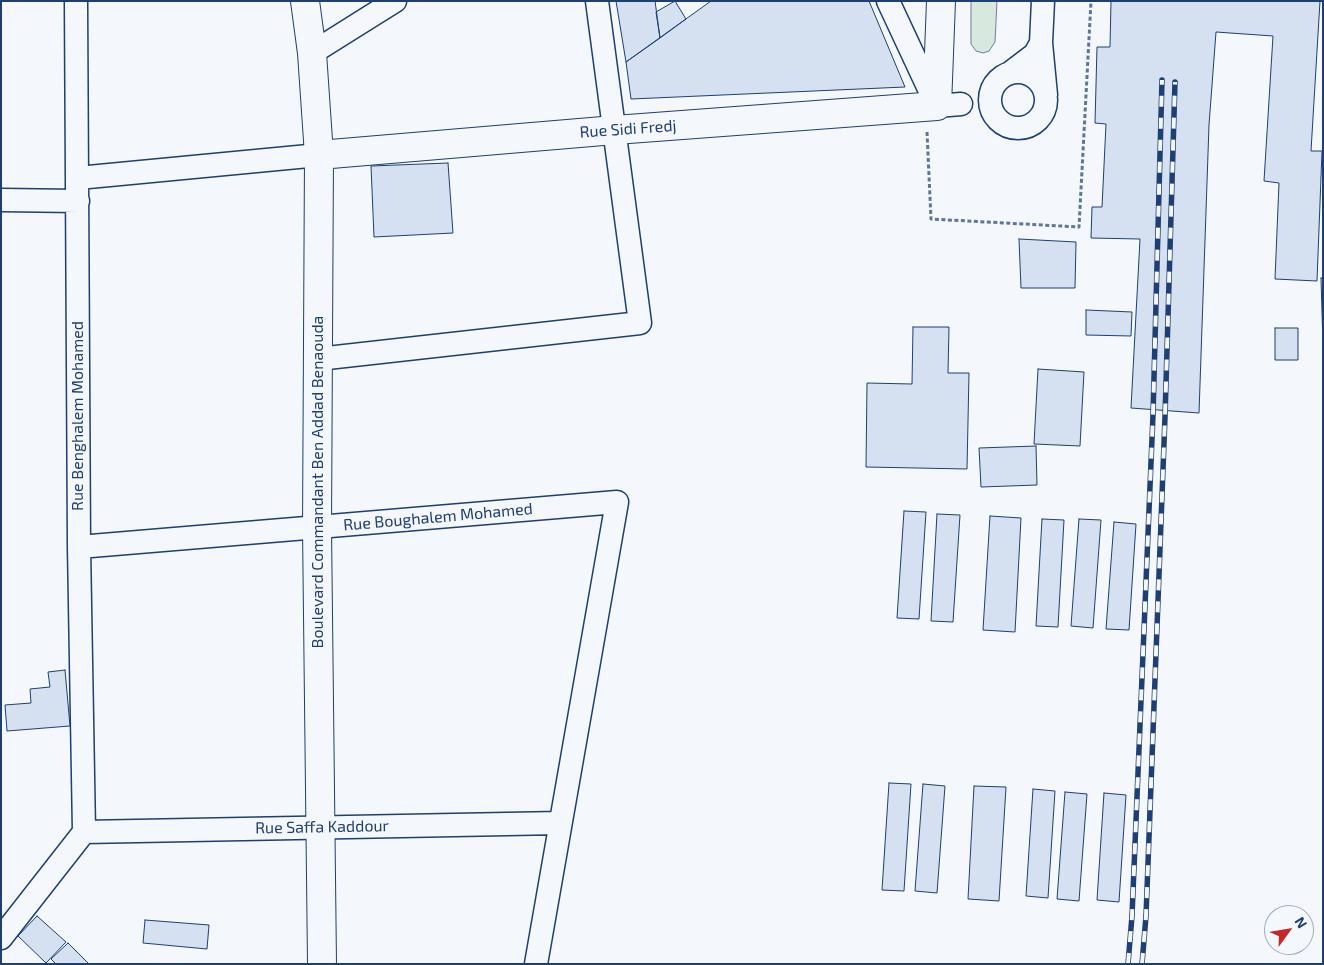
<!DOCTYPE html>
<html>
<head>
<meta charset="utf-8">
<style>
  body { margin:0 }
  #map { position:relative; width:1324px; height:965px; overflow:hidden; background:#f4f7fb; font-family:"Exo 2",sans-serif }
  canvas { display:block }
  .frame { position:absolute; inset:0; border:2px solid #1d3f73; pointer-events:none }
  .north { position:absolute; left:1264px; top:905px; width:50px; height:50px; box-sizing:border-box; background:#f4f7fb; border:1px solid #9eadc5; border-radius:50%; rotate:58deg; font-size:14px; font-weight:700; line-height:20px; text-align:center; color:#1d3f73 }
  .north::after { content:''; display:block; margin:auto; width:18px; height:22px; background:#c62828; clip-path:polygon(50% 0,100% 100%,50% 72%,0 100%) }
</style>
</head>
<body>
<div id="map">
<canvas width="1324" height="965"></canvas>
<div class="frame"></div>
<div class="north">N</div>
</div>
<script>
const c = document.querySelector('canvas').getContext('2d');
c.lineJoin = 'round';
function paint(path, color) { c.fillStyle = color; c.fill(path, 'evenodd'); }
const toPath = rows => new Path2D(rows.map(r => 'M' + r).join(''));
function stroke(path, color, width, dash) { c.strokeStyle = color; c.lineWidth = width; c.lineCap = dash ? 'butt' : 'round'; c.setLineDash(dash || []); c.stroke(path); }
function write(font, color, halo, rows, align = 'center') {
  c.font = font + ' "Exo 2",sans-serif'; c.lineWidth = 4; c.setLineDash([]); c.textBaseline = 'middle'; c.strokeStyle = halo; c.fillStyle = color; for (const [text, x, y, turn = 0] of rows) {
    c.save(); c.translate(x, y); c.rotate((+turn || 0) * Math.PI / 180); c.textAlign = isNaN(turn) ? turn : align; if (halo) c.strokeText(text, 0, 0); c.fillText(text, 0, 0); c.restore();
  }
}
const green = toPath([
  [971,1,997,1,995,42,989,51,983,53,976,51,971,44,971,1]
]);
const building = toPath([
  [616,1,655,1,660,38,626,62,616,1],
  [675,1,686,19,660,38,656,12,675,1],
  [711,1,869,1,905,87,631,99,626,62,711,1],
  [1111,1,1320,1,1311,151,1322,151,1317,281,1275,279,1279,183,1264,181,1273,36,1216,32,1209,125,1199,413,1131,408,1140,239,1091,238,1092,207,1102,207,1106,124,1095,123,1097,47,1110,47,1111,1],
  [448,163,453,233,374,237,371,166,448,163],
  [1019,239,1076,242,1075,288,1021,288,1019,239],
  [1321,278,1323,278,1323,346,1321,278],
  [1086,310,1132,312,1131,336,1086,335,1086,310],
  [913,327,949,327,948,373,969,373,967,469,866,467,867,383,912,384,913,327],
  [1275,328,1298,328,1298,360,1275,360,1275,328],
  [1038,369,1084,372,1080,446,1034,444,1038,369],
  [1036,446,1037,485,981,487,979,448,1036,446],
  [904,511,926,512,919,619,897,618,904,511],
  [937,514,960,515,953,622,931,621,937,514],
  [990,516,1021,518,1015,632,983,630,990,516],
  [1042,519,1064,520,1058,627,1036,626,1042,519],
  [1079,519,1101,520,1093,628,1071,626,1079,519],
  [1114,522,1136,524,1129,630,1106,629,1114,522],
  [65,670,70,726,7,731,5,705,31,703,30,689,50,687,48,672,65,670],
  [889,783,911,784,904,891,882,890,889,783],
  [923,784,945,786,937,893,915,891,923,784],
  [974,786,1006,787,999,901,968,899,974,786],
  [1033,789,1055,791,1048,898,1026,896,1033,789],
  [1065,792,1087,794,1079,901,1057,899,1065,792],
  [1104,793,1126,795,1119,902,1097,900,1104,793],
  [37,916,66,942,46,963,18,936,37,916],
  [145,920,209,925,207,949,143,943,145,920],
  [68,943,89,964,56,964,51,959,68,943]
]);
const path = toPath([
  [927,132,931,219,1079,227,1091,1]
]);
const street = toPath([
  [76,1,79,547,84,832],
  [888,1,937,106,961,104],
  [1041,43,1043,1],
  [312,53,395,1],
  '990 100a28 28 0 1 1 56 0a28 28 0 1 1-56 0Z',
  [1010,73,1035,54,1041,43,1046,95],
  [78,178,319,155],
  [1,200,78,201],
  [318,359,640,323,597,1],
  [79,547,617,502,536,964],
  [84,832,560,823],
  [1,938,84,832]
]);
const secondary = toPath([
  [305,1,312,53,319,155,317,528,322,964],
  [319,155,615,130,937,106,941,1]
]);
const rail = toPath([
  [1128,964,1132,916,1153,415,1162,80],
  [1142,964,1146,916,1165,417,1175,82]
]);
const streetNames = [
  ["Rue Sidi Fredj",628,129,-4],
  ["Rue Benghalem Mohamed",78,416,-90],
  ["Boulevard Commandant Ben Addad Benaouda",318,482,-90],
  ["Rue Boughalem Mohamed",438,517,-5],
  ["Rue Saffa Kaddour",322,827,-1]
];
paint(green, '#d7e8df');
stroke(green, '#687fa3', 1);
paint(building, '#d5e0f0');
stroke(building, '#1d3f73', 1);
stroke(street, '#1d3f73', 25);
stroke(secondary, '#1d3f73', 30);
stroke(path, '#5e769c', 3, [4, 2.5]);
stroke(street, '#f4f7fb', 22);
stroke(secondary, '#f4f7fb', 28);
stroke(rail, '#1d3f73', 5.5);
stroke(rail, '#f4f7fb', 4, [11]);
write('16px', '#1d3f73', '#f4f7fb', streetNames);
</script>
</body>
</html>
